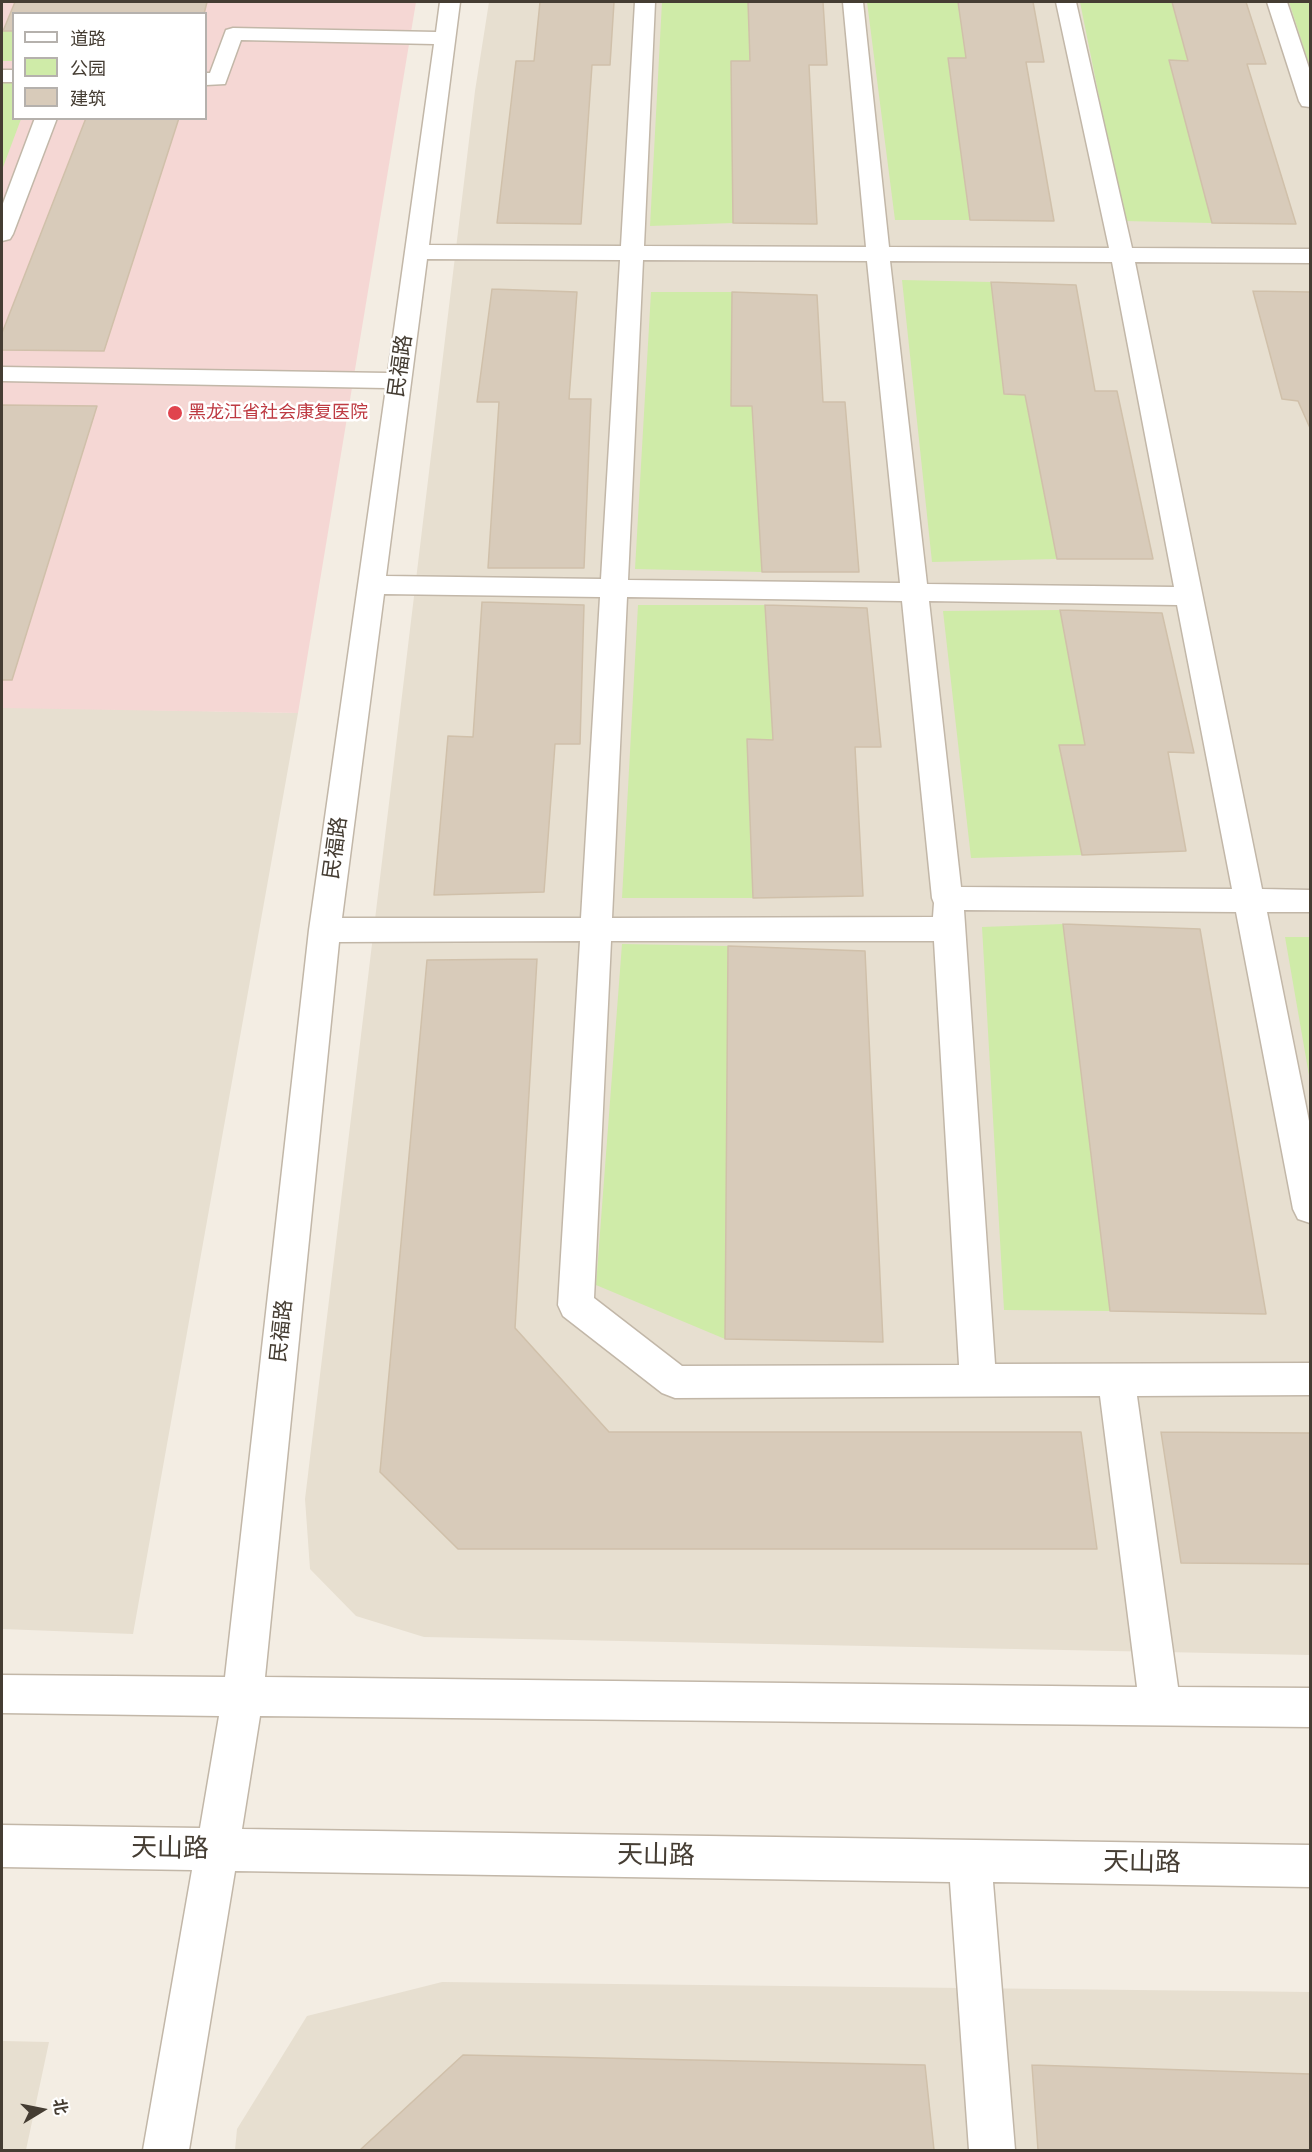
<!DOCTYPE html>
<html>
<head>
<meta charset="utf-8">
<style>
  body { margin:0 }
  #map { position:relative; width:1312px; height:2152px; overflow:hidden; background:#f3ede3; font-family:Karla,"Noto Sans SC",sans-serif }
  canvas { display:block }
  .frame { position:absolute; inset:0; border:3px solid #453d33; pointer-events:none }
  .legend { position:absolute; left:12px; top:12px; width:195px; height:108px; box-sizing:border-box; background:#fff; border:2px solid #b5b1ad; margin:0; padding:8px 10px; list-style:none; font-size:18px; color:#453d33 }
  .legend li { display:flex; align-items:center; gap:12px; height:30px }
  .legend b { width:30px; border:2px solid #b5b1ad }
  .north { position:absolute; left:12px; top:2080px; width:60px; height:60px; -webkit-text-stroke:4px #fff; paint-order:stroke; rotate:80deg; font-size:16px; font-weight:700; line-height:24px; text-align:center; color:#453d33 }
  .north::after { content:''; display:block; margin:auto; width:21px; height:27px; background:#453d33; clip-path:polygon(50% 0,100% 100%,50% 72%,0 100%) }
</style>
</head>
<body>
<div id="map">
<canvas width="1312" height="2152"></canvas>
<div class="frame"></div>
<ul class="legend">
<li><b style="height:8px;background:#fff"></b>道路</li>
<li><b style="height:16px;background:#cfeba8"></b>公园</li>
<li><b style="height:16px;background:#d8cbba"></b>建筑</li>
</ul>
<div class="north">北</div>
</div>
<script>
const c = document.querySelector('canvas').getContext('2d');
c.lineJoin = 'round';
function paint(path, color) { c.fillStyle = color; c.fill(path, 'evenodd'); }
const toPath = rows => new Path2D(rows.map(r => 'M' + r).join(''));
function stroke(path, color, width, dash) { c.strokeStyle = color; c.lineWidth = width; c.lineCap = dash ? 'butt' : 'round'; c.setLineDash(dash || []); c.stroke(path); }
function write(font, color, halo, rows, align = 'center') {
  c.font = font + ' Karla,"Noto Sans SC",sans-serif'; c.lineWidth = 5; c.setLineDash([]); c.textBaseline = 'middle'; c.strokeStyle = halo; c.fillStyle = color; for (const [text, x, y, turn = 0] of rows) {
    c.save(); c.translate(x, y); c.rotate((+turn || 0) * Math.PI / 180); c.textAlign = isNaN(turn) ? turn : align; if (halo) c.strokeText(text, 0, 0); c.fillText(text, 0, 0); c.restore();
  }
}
const residential = toPath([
  [489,2,1310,2,1310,1655,424,1637,356,1616,310,1569,305,1499,475,91],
  [2,707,298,713,133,1634,2,1629],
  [442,1982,1310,1992,1310,2150,235,2150,237,2129,307,2016],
  [2,2041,49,2042,26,2150,2,2150]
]);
const medical = toPath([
  [2,2,416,2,298,713,2,708],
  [14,14,206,14,206,118,14,118]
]);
const green = toPath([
  [662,2,748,2,750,61,731,61,733,223,650,226],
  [867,2,958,2,966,58,948,59,970,220,895,220],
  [1080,2,1172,2,1188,61,1169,61,1212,223,1124,221],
  [1289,2,1310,2,1310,67],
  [2,31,13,31,13,61,2,61],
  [2,81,13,81,14,118,21,119,2,170],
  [902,280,991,282,1004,394,1025,395,1057,559,932,562],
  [651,292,732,292,731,405,752,406,762,572,635,569],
  [638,605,765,605,773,740,747,740,753,898,622,898],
  [1060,610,1085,745,1059,746,1082,855,971,858,943,611],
  [1063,924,1110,1311,1004,1310,982,927],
  [1285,937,1310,937,1310,1081],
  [622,944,728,946,725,1339,596,1285]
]);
const building = toPath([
  [15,2,207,2,204,14,14,14,14,31,3,31,15,2],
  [540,2,614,2,610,65,592,65,581,224,497,223,516,61,534,61,540,2],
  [748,2,823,2,827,65,809,65,817,224,733,223,731,61,750,61,748,2],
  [958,2,1033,2,1044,62,1026,62,1054,221,970,220,948,58,966,58,958,2],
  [1172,2,1246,2,1266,64,1247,64,1296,224,1212,223,1169,60,1188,61,1172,2],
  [86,118,179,118,104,351,2,350,2,333,86,118],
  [991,282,1076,285,1095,391,1117,391,1153,559,1057,559,1025,395,1004,394,991,282],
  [492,289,577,292,569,399,591,399,584,568,488,568,499,402,477,402,492,289],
  [1253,291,1310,292,1310,428,1298,401,1282,399,1253,291],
  [732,292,817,295,823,402,845,402,859,572,762,572,752,406,731,406,732,292],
  [2,405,97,406,12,680,2,680,2,405],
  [482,602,584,605,580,744,555,744,544,892,434,895,448,736,473,737,482,602],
  [765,605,867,608,881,747,855,747,863,896,753,898,747,739,773,740,765,605],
  [1060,610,1162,613,1194,753,1168,752,1186,851,1082,855,1059,745,1085,745,1060,610],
  [1063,924,1200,929,1266,1314,1110,1311,1063,924],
  [728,946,865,951,883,1342,725,1339,728,946],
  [537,959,515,1328,609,1432,1081,1432,1097,1549,458,1549,380,1472,427,960,537,959],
  [1161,1432,1310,1433,1310,1564,1181,1563,1161,1432],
  [463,2055,925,2065,934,2150,360,2150,463,2055],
  [1032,2065,1310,2074,1310,2150,1038,2150,1032,2065]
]);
const minor = toPath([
  [440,2,460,2,429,245,621,246,635,2,655,2,644,246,866,247,843,2,863,2,889,247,1109,248,1056,2,1076,2,1132,248,1310,249,1310,263,1135,262,1262,889,1310,890,1310,912,1267,912,1310,1126,1310,1223,1298,1219,1293,1209,1236,912,964,910,995,1364,1310,1363,1310,1395,1137,1396,1178,1687,1310,1688,1310,1727,260,1716,242,1829,1310,1845,1310,1887,993,1882,1015,2150,969,2150,950,1882,235,1871,189,2150,143,2150,192,1870,2,1867,2,1825,200,1828,219,1716,2,1713,2,1675,225,1677,309,930,386,388,2,381,2,367,388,373,434,44,241,40,225,84,206,85,206,73,210,73,226,30,233,28,436,32,440,2],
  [427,259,620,260,601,579,386,576,427,259],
  [643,260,867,261,900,583,628,580,643,260],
  [890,261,1112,262,1174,587,927,584,890,261],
  [384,594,600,597,581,918,342,918,384,594],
  [627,597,902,601,932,898,934,903,933,917,612,918,627,597],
  [929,601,1177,605,1232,889,961,887,929,601],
  [580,941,558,1305,563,1316,662,1393,675,1398,1100,1396,1137,1687,265,1677,339,942,580,941],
  [611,941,934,941,959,1365,682,1366,594,1298,611,941],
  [1267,2,1287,2,1310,71,1310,107,1302,106,1299,101,1267,2],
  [2,70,14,70,14,82,2,82,2,70],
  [35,118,57,118,13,234,10,239,2,241,2,206,35,118]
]);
const markers = [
  [175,413,8,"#e0444e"]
];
const farHealthnames = [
  ["黑龙江省社会康复医院",188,413]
];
const streetNames = [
  ["民福路",401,366,-82],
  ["民福路",336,848,-82],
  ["民福路",282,1331,-84]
];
const nearStreetnames = [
  ["天山路",170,1849,1],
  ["天山路",656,1856,1],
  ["天山路",1142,1863,1]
];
paint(residential, '#e7dfd0');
paint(medical, '#f5d7d4');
paint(green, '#cfeba8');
paint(building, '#d8cbba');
stroke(building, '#d0c0aa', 1.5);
stroke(minor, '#c2b7a8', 3);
paint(minor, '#fff');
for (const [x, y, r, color] of markers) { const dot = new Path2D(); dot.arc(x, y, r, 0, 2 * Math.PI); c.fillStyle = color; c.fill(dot); stroke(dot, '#fff', 2); }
write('18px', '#be3a42', '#fff', farHealthnames, 'left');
write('21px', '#453d33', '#fff', streetNames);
write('26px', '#453d33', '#fff', nearStreetnames);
</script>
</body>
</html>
